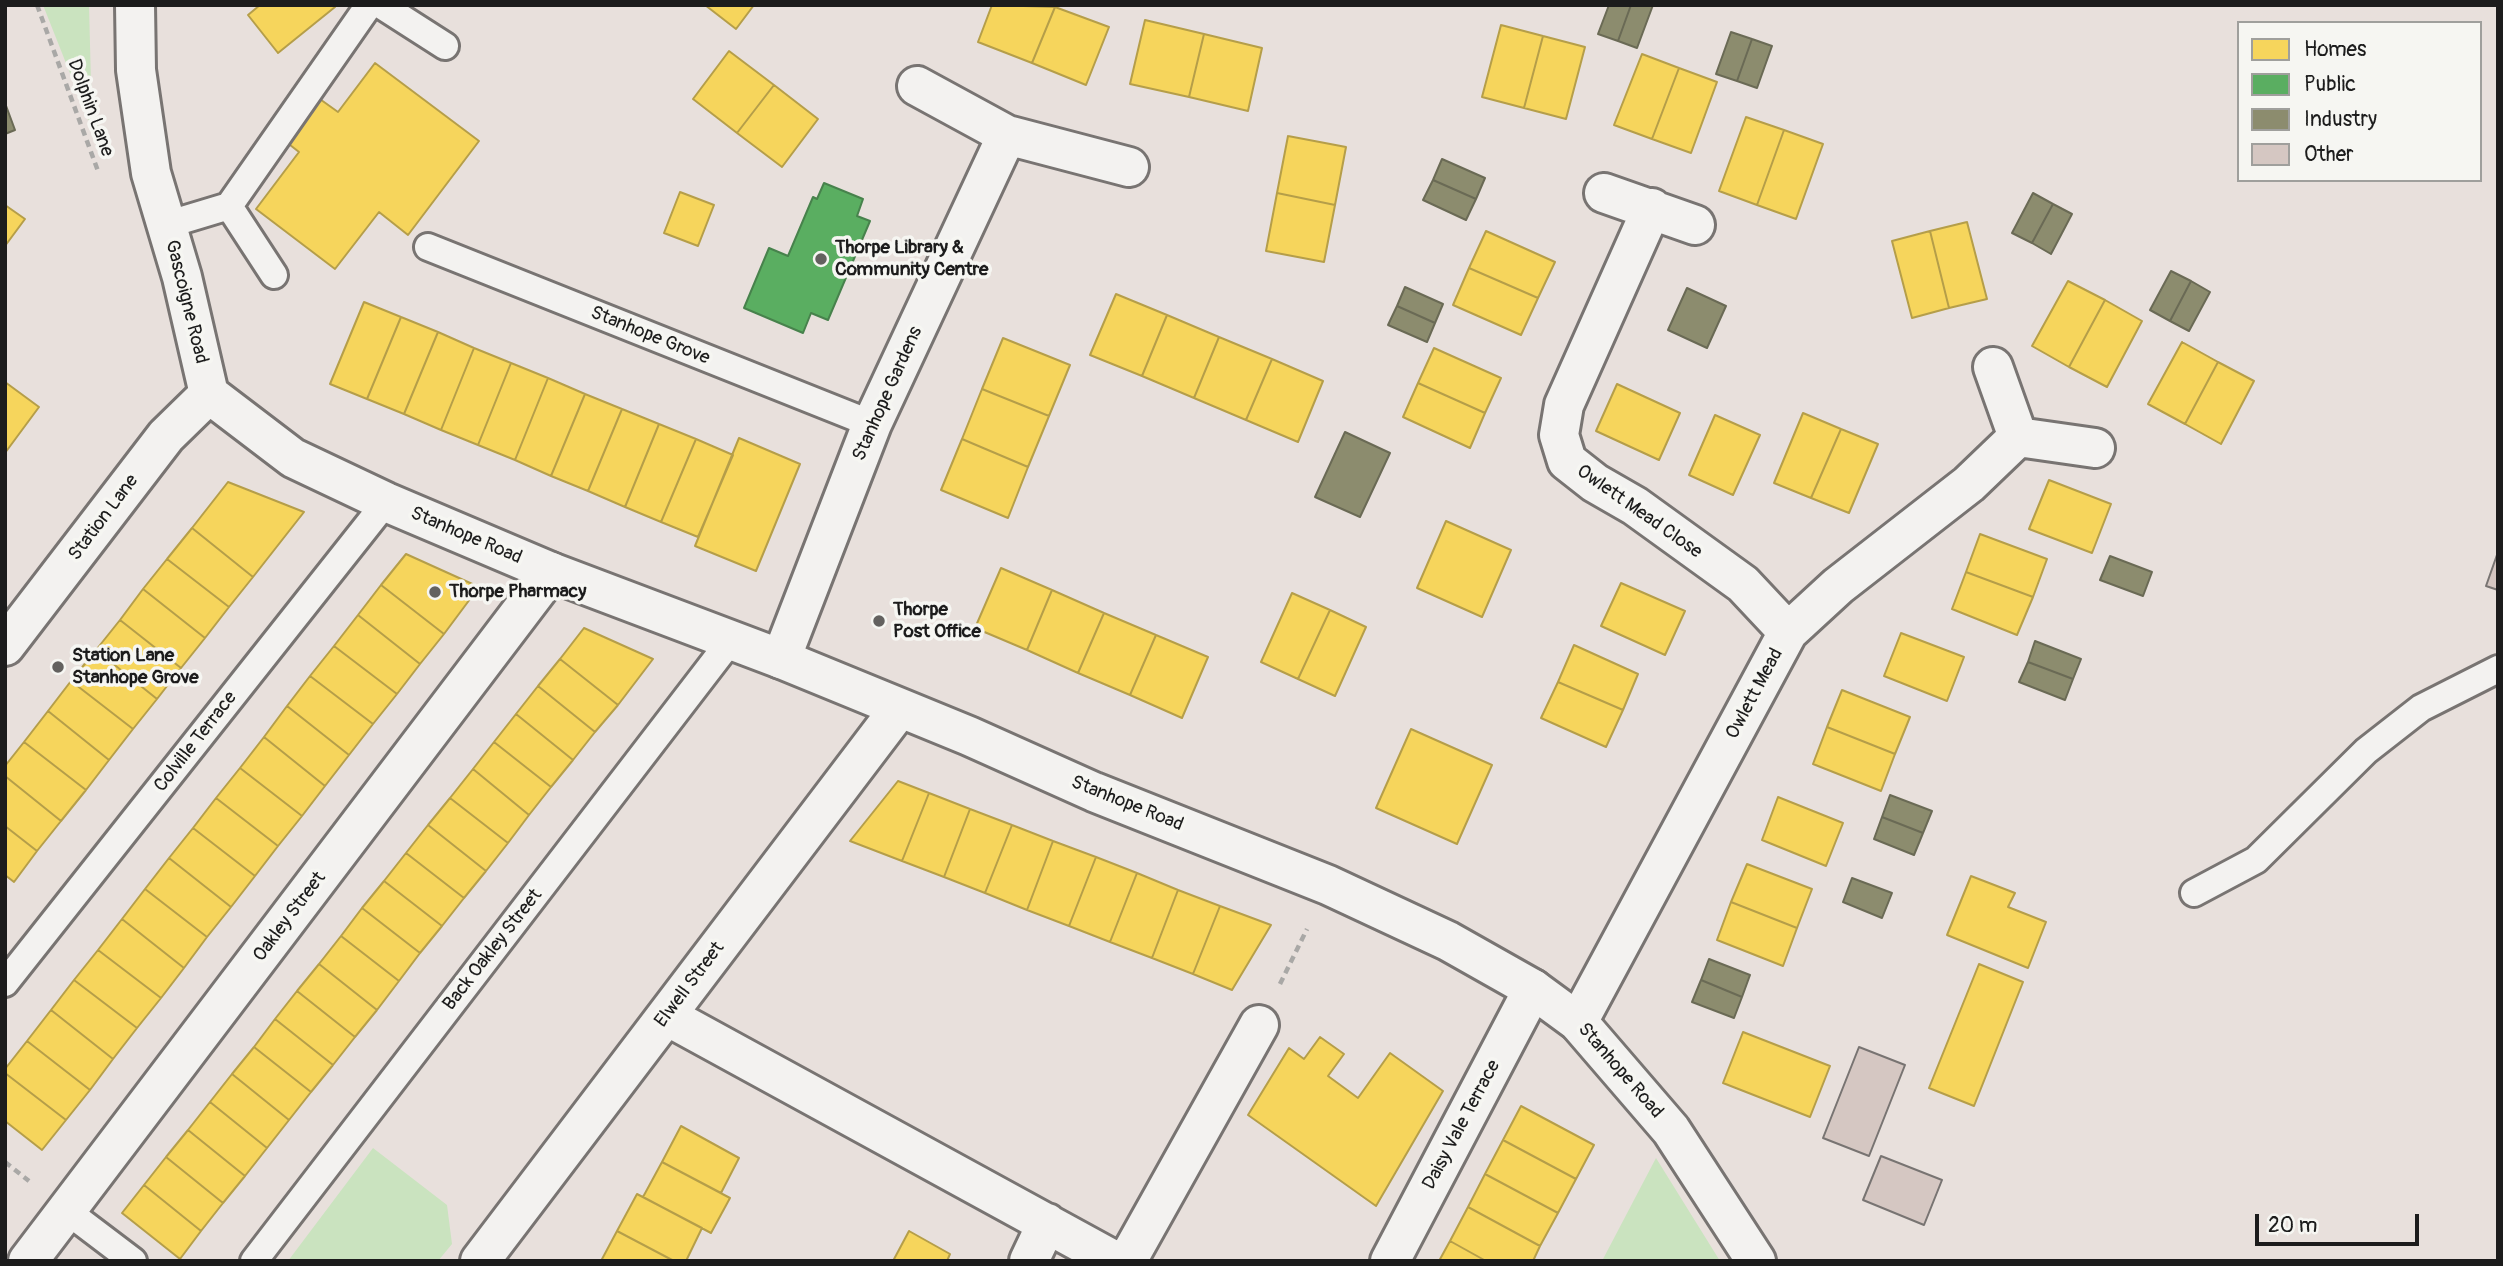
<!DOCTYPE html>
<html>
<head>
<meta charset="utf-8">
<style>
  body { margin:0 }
  #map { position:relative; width:2503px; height:1266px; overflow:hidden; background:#e8e0dc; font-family:Pangolin,sans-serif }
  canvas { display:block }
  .frame { position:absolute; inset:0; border:7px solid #1c1c1c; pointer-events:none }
  .legend { position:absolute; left:2237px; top:21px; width:245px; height:161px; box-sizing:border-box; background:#f6f6f2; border:2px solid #9f9f9c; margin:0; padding:9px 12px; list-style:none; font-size:21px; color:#1c1c1c }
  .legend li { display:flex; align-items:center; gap:14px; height:35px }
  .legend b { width:35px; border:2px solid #9f9f9c }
  .scale { position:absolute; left:2255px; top:1214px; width:164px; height:32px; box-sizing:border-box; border:4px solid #1c1c1c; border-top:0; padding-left:9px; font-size:21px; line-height:24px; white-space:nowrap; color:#1c1c1c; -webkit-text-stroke:5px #f6f6f2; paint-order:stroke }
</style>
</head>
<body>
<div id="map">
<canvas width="2503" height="1266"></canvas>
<div class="frame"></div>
<ul class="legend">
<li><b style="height:19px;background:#f6d55c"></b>Homes</li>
<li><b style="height:19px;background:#5aae61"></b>Public</li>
<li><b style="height:19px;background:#8c8c6e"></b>Industry</li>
<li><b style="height:19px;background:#d5c7c2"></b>Other</li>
</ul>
<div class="scale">20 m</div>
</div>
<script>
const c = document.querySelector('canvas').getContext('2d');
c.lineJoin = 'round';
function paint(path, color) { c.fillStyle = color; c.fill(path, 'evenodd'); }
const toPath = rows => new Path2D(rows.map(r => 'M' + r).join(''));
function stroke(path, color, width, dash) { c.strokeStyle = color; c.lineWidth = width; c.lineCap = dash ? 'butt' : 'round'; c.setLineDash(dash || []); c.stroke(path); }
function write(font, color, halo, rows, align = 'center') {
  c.font = font + ' Pangolin,sans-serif'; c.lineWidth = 7; c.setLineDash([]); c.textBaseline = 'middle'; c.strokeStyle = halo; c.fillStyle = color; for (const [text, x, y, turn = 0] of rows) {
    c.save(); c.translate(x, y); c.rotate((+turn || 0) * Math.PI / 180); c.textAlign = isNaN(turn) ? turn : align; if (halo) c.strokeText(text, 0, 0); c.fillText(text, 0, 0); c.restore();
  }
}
const green = toPath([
  [43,5,89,5,91,83,100,139,96,139],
  [373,1148,447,1205,452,1244,438,1261,288,1261],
  [1656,1158,1720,1261,1602,1261]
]);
const homes = toPath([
  [260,5,333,5,335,7,278,53,248,15,260,5],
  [705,5,754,5,736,29,705,5],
  [992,5,1055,7,1032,63,978,42,992,5],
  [1055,7,1109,27,1086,85,1032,63,1055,7],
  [1145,20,1204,34,1189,97,1130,84,1145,20],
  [1501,25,1543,36,1524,108,1482,97,1501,25],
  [1204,34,1262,48,1248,111,1189,97,1204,34],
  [1543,36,1585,47,1566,119,1524,108,1543,36],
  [729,51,774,85,737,133,693,99,729,51],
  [1642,54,1679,68,1652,139,1614,125,1642,54],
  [375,63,479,141,408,235,379,212,335,269,256,209,299,152,285,141,317,97,338,112,375,63],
  [1679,68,1717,82,1691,153,1652,139,1679,68],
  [774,85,818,119,782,167,737,133,774,85],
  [1746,117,1784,130,1757,205,1719,191,1746,117],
  [1784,130,1823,144,1796,219,1757,205,1784,130],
  [1288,136,1346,147,1335,205,1277,193,1288,136],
  [680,192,714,205,698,246,664,233,680,192],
  [1277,193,1335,205,1324,262,1266,251,1277,193],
  [5,205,25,219,5,246,5,205],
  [1967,222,1987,299,1949,308,1930,231,1967,222],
  [1486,231,1555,262,1538,298,1469,268,1486,231],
  [1930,231,1949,308,1912,318,1892,241,1930,231],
  [1469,268,1538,298,1521,335,1453,305,1469,268],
  [2068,281,2105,300,2069,367,2032,346,2068,281],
  [1116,294,1167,315,1142,376,1090,355,1116,294],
  [2105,300,2142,321,2107,387,2069,367,2105,300],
  [364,302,401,317,367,399,330,384,364,302],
  [1167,315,1219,337,1194,398,1142,376,1167,315],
  [401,317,438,332,404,414,367,399,401,317],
  [438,332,474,348,441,430,404,414,438,332],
  [1219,337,1272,359,1246,420,1194,398,1219,337],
  [1003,338,1070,365,1049,416,982,389,1003,338],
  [2182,342,2218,362,2185,424,2148,404,2182,342],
  [474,348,511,363,478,445,441,430,474,348],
  [1434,348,1501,378,1485,413,1418,383,1434,348],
  [1272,359,1323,381,1298,442,1246,420,1272,359],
  [2218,362,2254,381,2221,444,2185,424,2218,362],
  [511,363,548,378,515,460,478,445,511,363],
  [548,378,585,394,551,476,515,460,548,378],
  [5,382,39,407,5,453,5,382],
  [1418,383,1485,413,1470,448,1403,417,1418,383],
  [1617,384,1680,413,1659,460,1596,431,1617,384],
  [982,389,1049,416,1028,467,962,439,982,389],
  [585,394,622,409,588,491,551,476,585,394],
  [622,409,659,424,625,507,588,491,622,409],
  [1803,413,1841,429,1811,498,1774,483,1803,413],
  [1715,415,1760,435,1733,495,1689,475,1715,415],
  [659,424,696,439,661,522,625,507,659,424],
  [1841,429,1878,444,1849,513,1811,498,1841,429],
  [739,438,800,464,756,571,695,546,739,438],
  [696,439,733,455,698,537,661,522,696,439],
  [962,439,1028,467,1008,518,941,490,962,439],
  [2049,480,2111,504,2092,553,2029,529,2049,480],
  [228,482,304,512,253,577,192,528,228,482],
  [1446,521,1511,550,1482,617,1417,588,1446,521],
  [192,528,253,577,229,607,167,559,192,528],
  [1980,534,2047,559,2033,597,1966,572,1980,534],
  [406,554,479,587,444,634,381,585,406,554],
  [167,559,229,607,205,638,143,589,167,559],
  [1001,568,1052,590,1027,650,975,628,1001,568],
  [1966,572,2033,597,2017,635,1952,609,1966,572],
  [1621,583,1685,611,1665,655,1601,626,1621,583],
  [381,585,444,634,420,664,358,615,381,585],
  [143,589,205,638,181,668,120,620,143,589],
  [1052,590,1104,613,1078,673,1027,650,1052,590],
  [1292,593,1330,610,1298,679,1261,662,1292,593],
  [1330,610,1366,627,1335,696,1298,679,1330,610],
  [1104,613,1156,635,1130,695,1078,673,1104,613],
  [358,615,420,664,397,694,334,646,358,615],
  [120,620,181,668,157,699,96,650,120,620],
  [584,628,653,659,618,705,560,659,584,628],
  [1901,633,1964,657,1947,701,1884,676,1901,633],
  [1156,635,1208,657,1182,718,1130,695,1156,635],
  [1574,645,1638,674,1623,710,1558,682,1574,645],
  [334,646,397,694,373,724,310,676,334,646],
  [96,650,157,699,133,729,71,681,96,650],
  [560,659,618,705,595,732,538,686,560,659],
  [310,676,373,724,349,755,287,706,310,676],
  [71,681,133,729,109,760,48,711,71,681],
  [1558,682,1623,710,1606,747,1541,718,1558,682],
  [538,686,595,732,573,760,516,714,538,686],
  [1842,690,1910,717,1895,754,1827,727,1842,690],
  [287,706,349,755,325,786,264,737,287,706],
  [48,711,109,760,86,790,24,742,48,711],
  [516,714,573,760,551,787,494,742,516,714],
  [1827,727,1895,754,1881,791,1813,764,1827,727],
  [1411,729,1492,765,1457,844,1376,808,1411,729],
  [264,737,325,786,302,816,240,768,264,737],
  [24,742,86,790,61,821,5,776,5,766,24,742],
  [494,742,551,787,529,815,473,769,494,742],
  [240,768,302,816,278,846,216,798,240,768],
  [473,769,529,815,508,843,450,798,473,769],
  [5,776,61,821,37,851,5,826,5,776],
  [898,781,929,793,902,861,850,841,898,781],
  [929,793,970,809,944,877,902,861,929,793],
  [1778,797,1843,823,1826,866,1762,840,1778,797],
  [216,798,278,846,255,876,193,828,216,798],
  [450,798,508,843,486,871,428,825,450,798],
  [970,809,1012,825,985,893,944,877,970,809],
  [428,825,486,871,464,898,406,853,428,825],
  [1012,825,1053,841,1027,910,985,893,1012,825],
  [5,826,37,851,14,882,5,875,5,826],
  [193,828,255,876,231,907,169,858,193,828],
  [1053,841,1096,857,1069,926,1027,910,1053,841],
  [406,853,464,898,442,926,384,881,406,853],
  [1096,857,1137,873,1110,942,1069,926,1096,857],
  [169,858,231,907,207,937,145,889,169,858],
  [1747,864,1812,889,1797,928,1731,902,1747,864],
  [1137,873,1178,890,1152,958,1110,942,1137,873],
  [1971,876,2015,893,2008,907,2046,922,2028,968,1947,935,1971,876],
  [384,881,442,926,420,953,362,908,384,881],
  [145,889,207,937,184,968,122,919,145,889],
  [1178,890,1220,906,1193,974,1152,958,1178,890],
  [1731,902,1797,928,1783,966,1717,940,1731,902],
  [1220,906,1271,925,1232,990,1193,974,1220,906],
  [362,908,420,953,399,981,341,936,362,908],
  [122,919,184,968,161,998,98,950,122,919],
  [341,936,399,981,377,1010,319,964,341,936],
  [98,950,161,998,137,1028,74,980,98,950],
  [319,964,377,1010,355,1037,297,991,319,964],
  [1979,964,2023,982,1974,1106,1929,1088,1979,964],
  [74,980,137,1028,113,1059,51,1010,74,980],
  [297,991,355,1037,333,1065,275,1019,297,991],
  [51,1010,113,1059,90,1090,27,1041,51,1010],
  [275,1019,333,1065,311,1092,254,1047,275,1019],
  [1743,1032,1830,1066,1810,1117,1723,1083,1743,1032],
  [1320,1037,1344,1054,1328,1076,1358,1098,1390,1053,1443,1091,1376,1206,1248,1115,1289,1048,1304,1059,1320,1037],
  [27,1041,90,1090,66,1120,5,1073,5,1069,27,1041],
  [254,1047,311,1092,289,1120,232,1074,254,1047],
  [5,1073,66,1120,42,1150,5,1121,5,1073],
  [232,1074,289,1120,267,1148,210,1102,232,1074],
  [210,1102,267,1148,245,1176,188,1130,210,1102],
  [1521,1106,1594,1145,1576,1179,1503,1140,1521,1106],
  [681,1126,739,1158,721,1193,662,1162,681,1126],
  [188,1130,245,1176,223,1203,166,1157,188,1130],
  [1503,1140,1576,1179,1558,1213,1485,1174,1503,1140],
  [166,1157,223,1203,201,1231,144,1185,166,1157],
  [662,1162,730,1198,711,1233,643,1197,662,1162],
  [1485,1174,1558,1213,1540,1246,1468,1207,1485,1174],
  [144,1185,201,1231,180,1259,122,1213,144,1185],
  [637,1194,702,1228,686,1261,674,1261,617,1231,637,1194],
  [1468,1207,1540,1246,1533,1261,1486,1261,1450,1241,1468,1207],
  [617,1231,674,1261,601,1261,617,1231],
  [909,1231,950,1254,947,1261,893,1261,909,1231],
  [1450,1241,1486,1261,1439,1261,1450,1241]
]);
const public = toPath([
  [824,183,863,199,857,216,870,221,828,320,811,313,803,333,744,308,769,248,788,256,813,197,817,199,824,183]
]);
const industry = toPath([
  [1609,5,1631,5,1618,41,1598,34,1609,5],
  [1631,5,1653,5,1637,48,1618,41,1631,5],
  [1731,32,1752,39,1737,81,1716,74,1731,32],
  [1752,39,1772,46,1757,88,1737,81,1752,39],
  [5,103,15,130,5,134,5,103],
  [1442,159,1485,178,1476,199,1433,180,1442,159],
  [1433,180,1476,199,1466,220,1423,200,1433,180],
  [2033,193,2053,204,2032,243,2012,233,2033,193],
  [2053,204,2072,214,2051,254,2032,243,2053,204],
  [2171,271,2191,281,2170,321,2150,310,2171,271],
  [2191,281,2210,292,2189,331,2170,321,2191,281],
  [1405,287,1443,304,1435,323,1397,306,1405,287],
  [1687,288,1726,306,1707,348,1668,330,1687,288],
  [1397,306,1435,323,1427,342,1388,325,1397,306],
  [1345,432,1390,453,1360,517,1315,497,1345,432],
  [2110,556,2152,572,2143,596,2100,580,2110,556],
  [2035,641,2081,659,2073,679,2028,662,2035,641],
  [2028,662,2073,679,2065,700,2019,682,2028,662],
  [1890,795,1932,811,1923,833,1882,817,1890,795],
  [1882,817,1923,833,1914,855,1874,839,1882,817],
  [1852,878,1892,893,1882,918,1843,902,1852,878],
  [1709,959,1750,975,1742,997,1701,980,1709,959],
  [1701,980,1742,997,1734,1018,1692,1002,1701,980]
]);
const building = toPath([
  [2498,552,2498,590,2486,586,2498,552],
  [1859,1047,1905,1065,1869,1156,1823,1138,1859,1047],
  [1881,1156,1942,1180,1924,1225,1863,1200,1881,1156]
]);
const path = toPath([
  [37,5,98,171,101,171],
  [1280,984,1307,929],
  [5,1162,29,1181]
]);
const service = toPath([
  [381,5,445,46],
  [229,206,274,275],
  [166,225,229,206,369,5],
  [428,247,872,424],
  [2194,893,2256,860,2366,751,2421,708,2498,669],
  [5,983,386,502],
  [67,1211,133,1261],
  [254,1261,731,640]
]);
const minor = toPath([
  [917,86,1007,135,1129,167],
  [1604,193,1695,225],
  [1652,208,1564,405,1559,435,1567,461,1595,483,1635,506,1743,584,1788,632],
  [1993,367,2018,437,2095,448],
  [781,659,872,424,1007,135],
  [667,1016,1115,1261],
  [1578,1022,1788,632,1838,586,1969,484,2018,437],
  [28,1261,551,572],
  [480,1261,899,709],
  [1029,1261,1047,1223],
  [1127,1261,1259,1025],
  [1390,1261,1533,989]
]);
const tertiary = toPath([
  [135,5,136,70,151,173,182,277,209,394,293,458,386,502,551,572,781,659,969,736,1094,792,1328,885,1448,941,1533,989,1578,1022,1671,1130,1756,1261],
  [5,646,166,436,209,394]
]);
const markers = [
  [821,259,7,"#63615f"],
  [435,592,7,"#63615f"],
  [879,621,7,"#63615f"],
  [58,667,7,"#63615f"]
];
const streetNames = [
  ["Dolphin Lane",90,108,70],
  ["Gascoigne Road",186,302,76],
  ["Stanhope Grove",650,336,22],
  ["Stanhope Gardens",888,394,-66],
  ["Owlett Mead Close",1639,512,35],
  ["Station Lane",104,518,-53],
  ["Stanhope Road",466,536,23],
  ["Owlett Mead",1755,694,-62],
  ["Colville Terrace",196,742,-52],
  ["Stanhope Road",1127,804,22],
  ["Oakley Street",290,917,-53],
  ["Back Oakley Street",493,950,-52],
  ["Elwell Street",690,985,-53],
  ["Stanhope Road",1620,1071,49],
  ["Daisy Vale Terrace",1462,1125,-62]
];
const poiNames = [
  ["Thorpe Library &",835,248],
  ["Community Centre",835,270],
  ["Thorpe Pharmacy",449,592],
  ["Thorpe",893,610],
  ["Post Office",893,632],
  ["Station Lane",72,656],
  ["Stanhope Grove",72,678]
];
paint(green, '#cae3bf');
paint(homes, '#f6d55c');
stroke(homes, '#b59e49', 2);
paint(public, '#5aae61');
stroke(public, '#47824c', 2);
paint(industry, '#8c8c6e');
stroke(industry, '#6a6a55', 2);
paint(building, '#d5c7c2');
stroke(building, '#787472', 2);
stroke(service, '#787472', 32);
stroke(minor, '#787472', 44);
stroke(tertiary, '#787472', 44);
stroke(path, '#a9a8a6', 4.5, [7, 5]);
stroke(service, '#f3f2f0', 26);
stroke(minor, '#f3f2f0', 38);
stroke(tertiary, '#f3f2f0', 38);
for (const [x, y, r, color] of markers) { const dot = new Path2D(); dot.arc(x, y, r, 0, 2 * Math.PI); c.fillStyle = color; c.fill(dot); stroke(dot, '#f6f6f2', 2.5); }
write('19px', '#1c1c1c', '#f6f6f2', streetNames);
write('bold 19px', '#1c1c1c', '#f6f6f2', poiNames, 'left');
</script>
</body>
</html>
